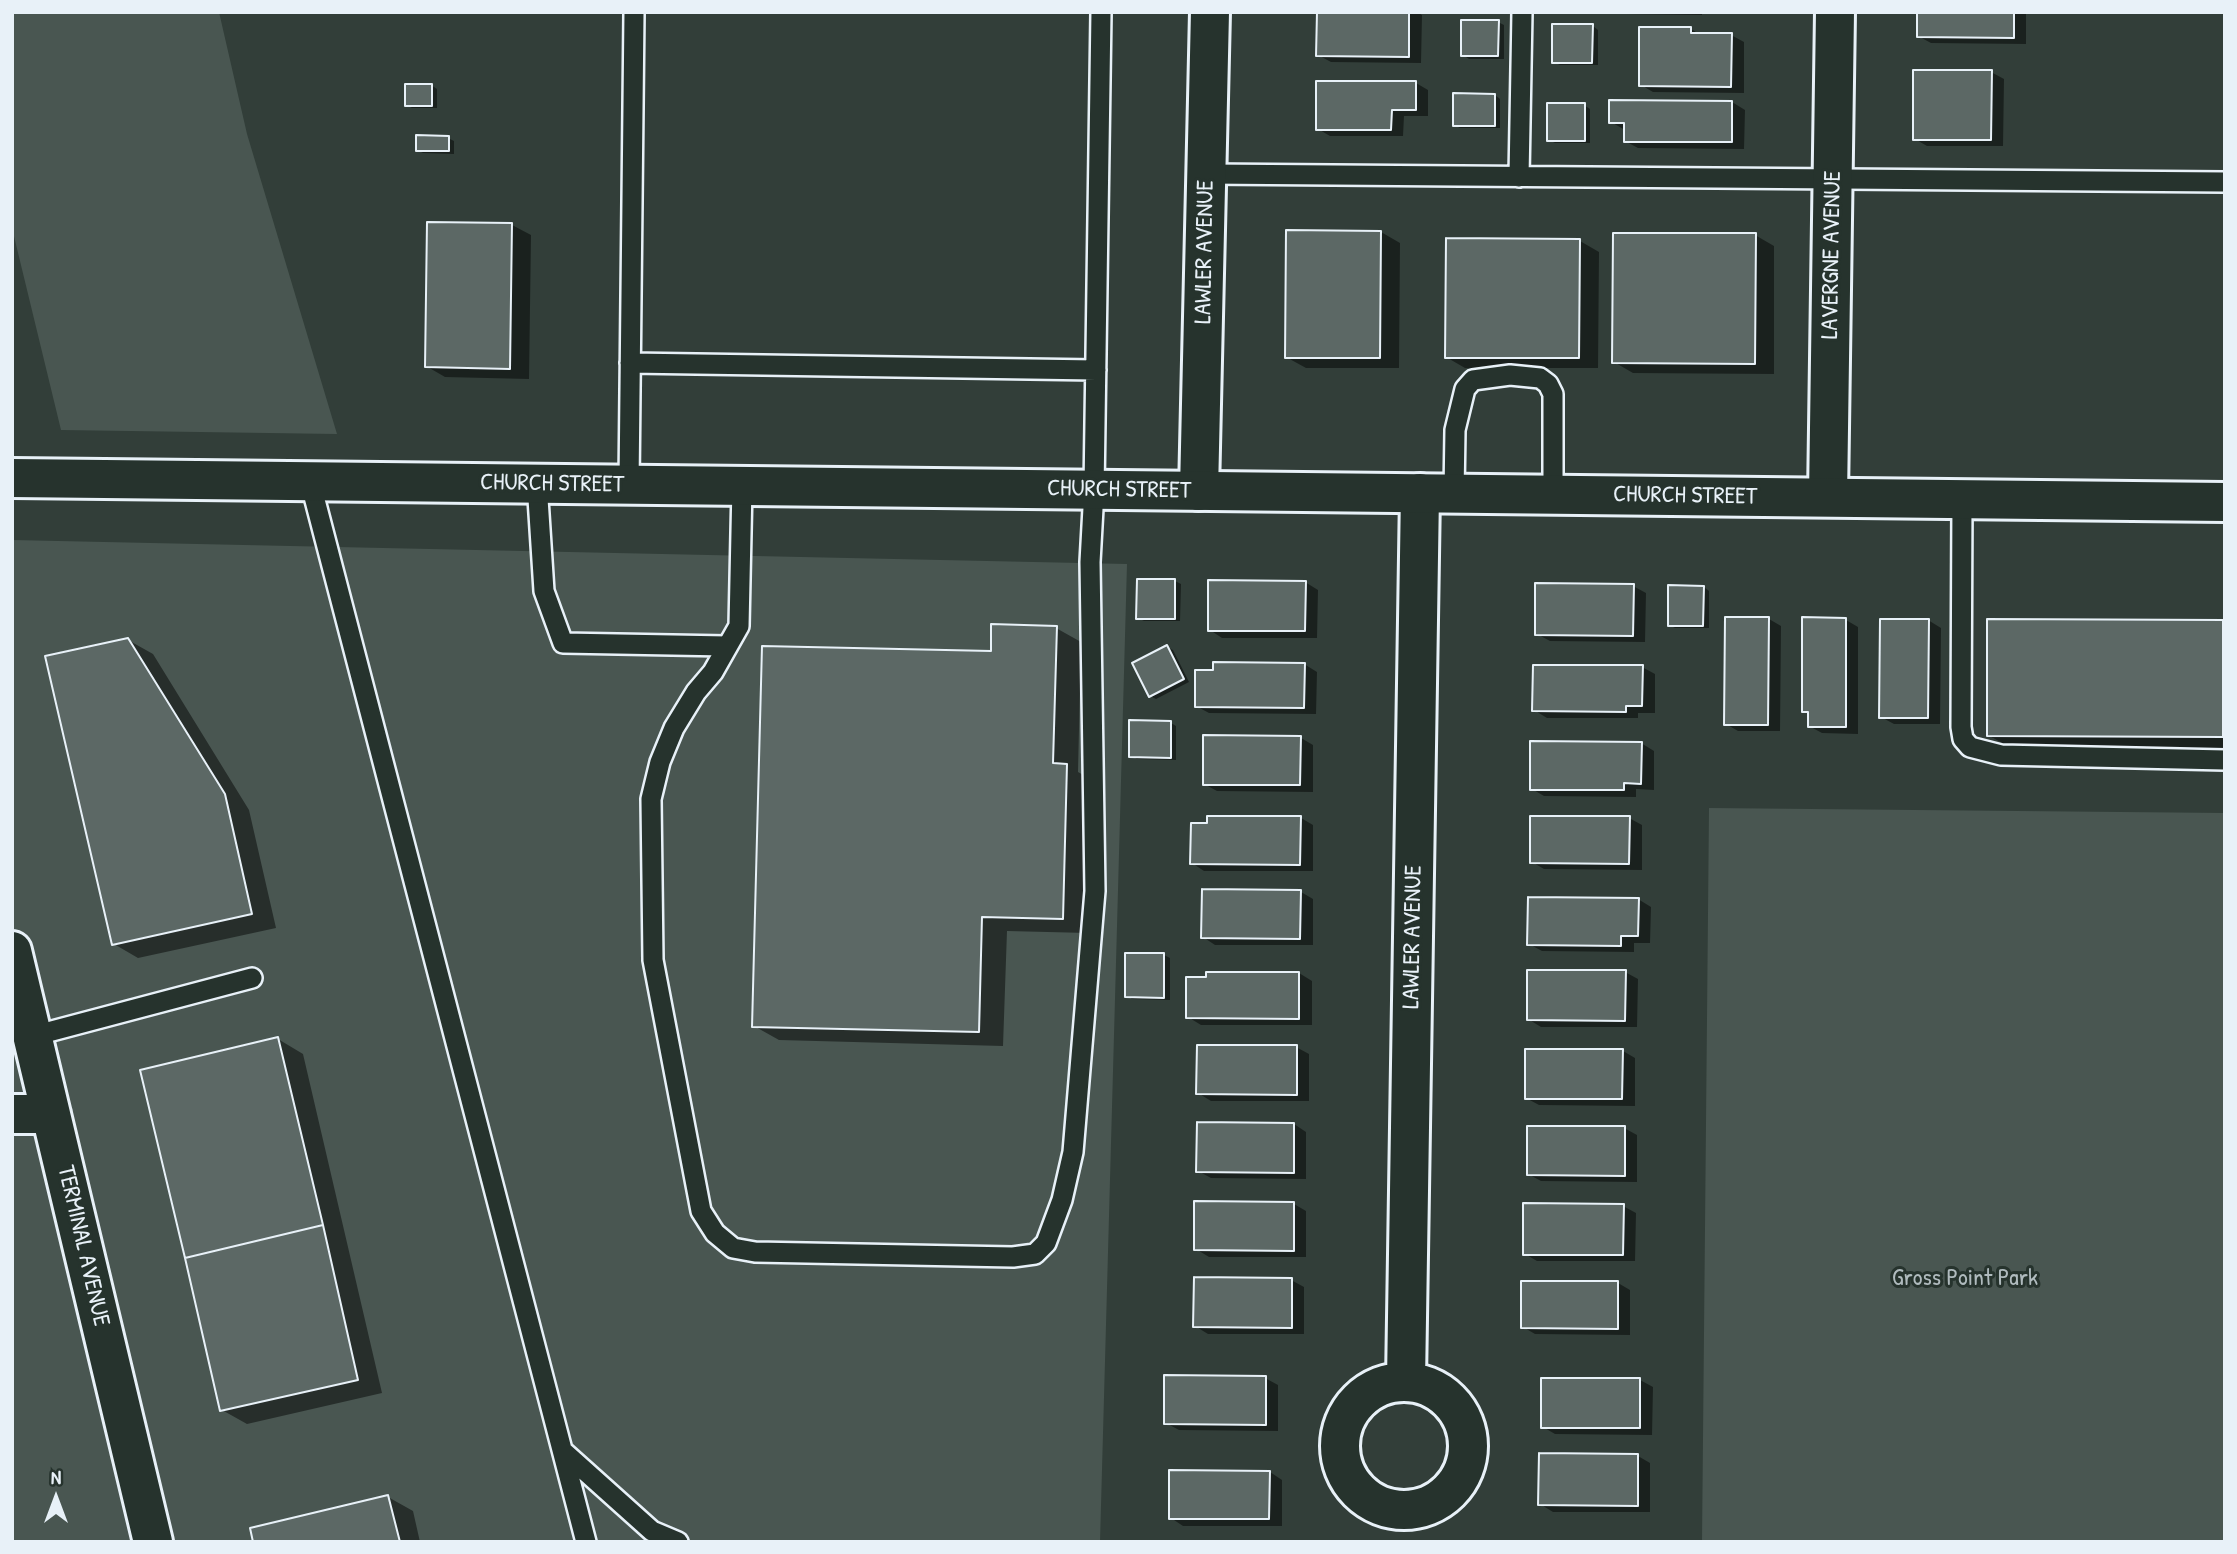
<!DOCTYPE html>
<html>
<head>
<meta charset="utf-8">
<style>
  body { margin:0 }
  #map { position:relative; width:2237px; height:1554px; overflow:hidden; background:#323e39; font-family:"Patrick Hand",sans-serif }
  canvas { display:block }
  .frame { position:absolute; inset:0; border:14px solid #e8f1f8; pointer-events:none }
  .north { position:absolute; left:21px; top:1463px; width:70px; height:70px; -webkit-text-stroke:5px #26332d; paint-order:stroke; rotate:0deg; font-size:19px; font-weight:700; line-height:28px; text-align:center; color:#e8f1f8 }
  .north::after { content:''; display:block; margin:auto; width:24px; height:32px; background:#e8f1f8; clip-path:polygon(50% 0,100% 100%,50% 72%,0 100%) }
</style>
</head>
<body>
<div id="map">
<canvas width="2237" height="1554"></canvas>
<div class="frame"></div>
<div class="north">N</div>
</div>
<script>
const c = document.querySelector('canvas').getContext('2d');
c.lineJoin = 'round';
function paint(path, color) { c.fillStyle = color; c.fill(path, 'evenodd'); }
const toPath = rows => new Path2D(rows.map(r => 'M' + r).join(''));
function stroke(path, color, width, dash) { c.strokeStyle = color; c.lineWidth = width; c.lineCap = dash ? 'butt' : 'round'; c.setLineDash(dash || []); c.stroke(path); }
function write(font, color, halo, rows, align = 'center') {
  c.font = font + ' "Patrick Hand",sans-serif'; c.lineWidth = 6; c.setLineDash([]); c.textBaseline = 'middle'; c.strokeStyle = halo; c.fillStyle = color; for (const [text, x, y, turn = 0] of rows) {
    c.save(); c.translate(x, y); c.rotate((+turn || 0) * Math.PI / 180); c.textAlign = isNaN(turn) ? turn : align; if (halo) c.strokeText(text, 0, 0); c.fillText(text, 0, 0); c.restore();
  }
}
const green = toPath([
  [12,12,219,12,247,134,337,434,61,430,12,228],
  [12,540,1127,564,1100,1542,12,1542],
  [1709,808,2225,813,2225,1542,1702,1542]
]);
const shadow = toPath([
  [1318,12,1417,12,1422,15,1421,63,1331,62,1318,55],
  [1622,12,1702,12,1702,15,1626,14],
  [1919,12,2026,12,2026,44,1931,43,1918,36],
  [1498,22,1504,25,1504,59,1469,59,1463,55],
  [1593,26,1598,30,1598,65,1560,65,1554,62],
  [1691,29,1701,35,1731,35,1744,42,1744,93,1653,92,1641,85],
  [1991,72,2004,79,2003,146,1927,146,1915,139],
  [1416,83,1428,90,1428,116,1404,116,1403,136,1330,136,1318,129],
  [431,85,437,89,437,108,412,108,406,105],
  [1495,95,1500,99,1500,128,1460,128,1454,125],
  [1732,102,1745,110,1744,149,1638,148,1625,141,1625,130,1611,122],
  [1584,105,1590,109,1590,143,1555,143,1549,140],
  [448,138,454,141,454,154,423,153,417,150],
  [512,225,531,235,529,379,445,377,426,366],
  [1381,232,1400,243,1399,368,1306,368,1286,357],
  [1755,235,1774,246,1774,374,1633,373,1614,362],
  [1580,241,1599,252,1598,368,1465,368,1446,357],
  [1175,581,1181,584,1180,621,1144,621,1138,618],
  [1305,582,1318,590,1317,638,1222,638,1210,630],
  [1633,586,1646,593,1645,642,1550,641,1537,634],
  [1704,587,1709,591,1709,628,1675,628,1669,625],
  [1769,619,1781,626,1780,731,1738,731,1726,724],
  [1846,620,1858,627,1858,734,1822,733,1809,726,1810,714,1804,711],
  [1928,620,1941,628,1940,724,1894,724,1881,717],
  [2223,622,2225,750,2013,749,1988,735],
  [1056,628,1081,642,1078,772,1092,780,1088,933,1007,931,1003,1046,779,1040,754,1026,992,653],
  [128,640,153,654,249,810,276,928,138,958,114,944],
  [1167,647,1173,650,1189,682,1156,699,1150,696],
  [1304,664,1317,672,1316,714,1209,713,1196,706],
  [1642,667,1655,674,1655,713,1638,713,1638,718,1547,718,1534,710],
  [1171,723,1176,726,1176,760,1137,759,1131,756],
  [1301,738,1313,745,1313,792,1217,791,1204,784],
  [1641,743,1654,751,1654,790,1636,789,1636,797,1544,796,1532,789],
  [1301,818,1313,825,1313,871,1204,871,1192,863],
  [1629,818,1642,825,1642,870,1544,869,1532,862],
  [1301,892,1313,899,1313,945,1215,945,1203,937],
  [1638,899,1651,907,1650,943,1634,943,1634,952,1542,951,1529,944],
  [1164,955,1170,958,1170,1000,1132,999,1127,996],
  [1625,972,1638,979,1637,1027,1541,1027,1528,1019],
  [1299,973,1312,981,1312,1025,1201,1025,1188,1017],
  [278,1039,303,1054,382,1393,247,1424,222,1410],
  [1296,1047,1309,1054,1309,1101,1211,1101,1198,1093],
  [1623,1051,1635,1058,1635,1106,1539,1105,1526,1098],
  [1294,1124,1306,1132,1306,1179,1211,1178,1198,1171],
  [1624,1128,1637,1135,1637,1182,1541,1181,1528,1174],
  [1294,1204,1306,1211,1306,1257,1209,1257,1196,1249],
  [1623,1206,1636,1213,1635,1261,1537,1261,1525,1254],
  [1291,1280,1304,1287,1304,1334,1208,1334,1195,1326],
  [1618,1283,1630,1290,1630,1335,1535,1334,1523,1327],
  [1265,1378,1278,1385,1278,1431,1179,1430,1166,1423],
  [1640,1380,1653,1387,1652,1435,1555,1434,1543,1427],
  [1638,1456,1650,1463,1650,1512,1553,1512,1540,1504],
  [1270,1472,1282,1480,1282,1526,1183,1526,1171,1518],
  [388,1497,413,1511,420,1542,255,1542]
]);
const building = toPath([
  [1317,12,1409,12,1409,57,1316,56,1317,12],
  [1917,12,2014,12,2014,38,1917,37,1917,12],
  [1461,20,1499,20,1498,56,1461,56,1461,20],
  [1552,24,1593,24,1592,63,1552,63,1552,24],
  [1639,27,1691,27,1691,33,1732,33,1731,87,1639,86,1639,27],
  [1913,70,1992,70,1991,140,1913,140,1913,70],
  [1316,81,1416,81,1416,110,1392,110,1391,130,1316,130,1316,81],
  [405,84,432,84,432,106,405,106,405,84],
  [1453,93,1495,94,1495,126,1453,126,1453,93],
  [1609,100,1732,101,1732,142,1624,142,1624,123,1609,123,1609,100],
  [1547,103,1585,103,1585,141,1547,141,1547,103],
  [416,135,449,136,449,151,416,151,416,135],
  [427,222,512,223,510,369,425,367,427,222],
  [1286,230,1381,231,1380,358,1285,358,1286,230],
  [1613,233,1756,233,1755,364,1612,363,1613,233],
  [1446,238,1580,239,1579,358,1445,358,1446,238],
  [1137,579,1175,579,1175,619,1136,619,1137,579],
  [1208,580,1306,581,1305,631,1208,631,1208,580],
  [1535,583,1634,584,1633,636,1535,635,1535,583],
  [1668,585,1704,586,1703,626,1668,626,1668,585],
  [1725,617,1769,617,1768,725,1724,725,1725,617],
  [1802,617,1846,618,1846,727,1808,727,1808,712,1802,712,1802,617],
  [1880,619,1929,619,1928,718,1879,718,1880,619],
  [1987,619,2223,620,2223,737,1987,736,1987,619],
  [991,624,1057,626,1053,763,1067,764,1063,919,982,917,979,1032,752,1027,762,646,991,651,991,624],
  [128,638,225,794,252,914,112,945,45,656,128,638],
  [1167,645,1184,679,1149,697,1132,663,1167,645],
  [1213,662,1305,663,1304,708,1195,707,1195,670,1213,670,1213,662],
  [1533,665,1643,665,1642,706,1626,706,1626,712,1532,711,1533,665],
  [1129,720,1171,721,1171,758,1129,757,1129,720],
  [1203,735,1301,736,1300,785,1203,785,1203,735],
  [1530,741,1642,742,1641,784,1624,783,1624,790,1530,790,1530,741],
  [1207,816,1301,816,1300,865,1190,864,1191,823,1207,823,1207,816],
  [1530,816,1630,816,1629,864,1530,863,1530,816],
  [1202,889,1301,890,1300,939,1201,938,1202,889],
  [1528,897,1639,898,1638,936,1621,936,1621,946,1527,945,1528,897],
  [1125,953,1164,953,1164,998,1125,997,1125,953],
  [1527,970,1626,970,1625,1021,1527,1020,1527,970],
  [1206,972,1299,972,1299,1019,1186,1018,1186,977,1206,977,1206,972],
  [278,1037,323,1225,185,1258,140,1070,278,1037],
  [1197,1045,1297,1045,1297,1095,1196,1094,1197,1045],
  [1525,1049,1623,1049,1622,1099,1525,1099,1525,1049],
  [1197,1122,1294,1123,1294,1173,1196,1172,1197,1122],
  [1527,1126,1625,1126,1625,1176,1527,1175,1527,1126],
  [1194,1201,1294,1202,1294,1251,1194,1250,1194,1201],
  [1523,1203,1624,1204,1623,1255,1523,1255,1523,1203],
  [323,1225,358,1380,220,1411,185,1258,323,1225],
  [1194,1277,1292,1278,1292,1328,1193,1327,1194,1277],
  [1521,1281,1618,1281,1618,1329,1521,1328,1521,1281],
  [1164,1375,1266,1376,1266,1425,1164,1424,1164,1375],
  [1541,1378,1640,1378,1640,1428,1541,1428,1541,1378],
  [1539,1453,1638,1454,1638,1506,1538,1505,1539,1453],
  [1169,1470,1270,1471,1269,1519,1169,1519,1169,1470],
  [388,1495,400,1542,253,1542,250,1528,388,1495]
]);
const service = toPath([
  [1206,174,2225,182],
  [1519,177,1522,12],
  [630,363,1096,370],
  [310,481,586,1542],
  [537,483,544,591,563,643,727,646],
  [629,485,634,12],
  [742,486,739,626,713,672,696,692,674,728,660,762,651,799,653,960,701,1211,715,1233,733,1248,755,1252,1013,1257,1035,1254,1046,1243,1062,1200,1073,1152,1095,891,1090,562,1094,490,1101,12],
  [1454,494,1455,430,1465,389,1473,380,1510,375,1540,378,1548,384,1553,394,1553,495],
  [1962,499,1961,727,1963,739,1970,747,2001,755,2225,760],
  [33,1036,252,978],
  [565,1453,652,1531,678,1542]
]);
const minor = toPath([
  [1199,491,1210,12],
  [1828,497,1835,12],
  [12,951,153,1542],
  [12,1114,51,1114],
  [1406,1381,1420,493],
  '1340 1446a64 64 0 1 1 128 0a64 64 0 1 1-128 0Z'
]);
const tertiary = toPath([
  [12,478,2225,502]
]);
const streetNames = [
  ["LAWLER AVENUE",1205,252,-89],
  ["LAVERGNE AVENUE",1832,255,-89],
  ["CHURCH STREET",552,484,1],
  ["CHURCH STREET",1119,490,1],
  ["CHURCH STREET",1685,496,1],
  ["LAWLER AVENUE",1413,937,-89],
  ["TERMINAL AVENUE",83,1246,77]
];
const parkNames = [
  ["Gross Point Park",1965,1279]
];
paint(green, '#495651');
paint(shadow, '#0007');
paint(building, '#5c6865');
stroke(building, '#e8f1f8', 2);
stroke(service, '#e8f1f8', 24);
stroke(minor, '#e8f1f8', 44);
stroke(tertiary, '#e8f1f8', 44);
stroke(service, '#26332d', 19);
stroke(minor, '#26332d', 38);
stroke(tertiary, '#26332d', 38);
write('24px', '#e8f1f8', '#26332d', streetNames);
write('24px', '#b0bbbe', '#26332d', parkNames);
</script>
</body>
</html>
